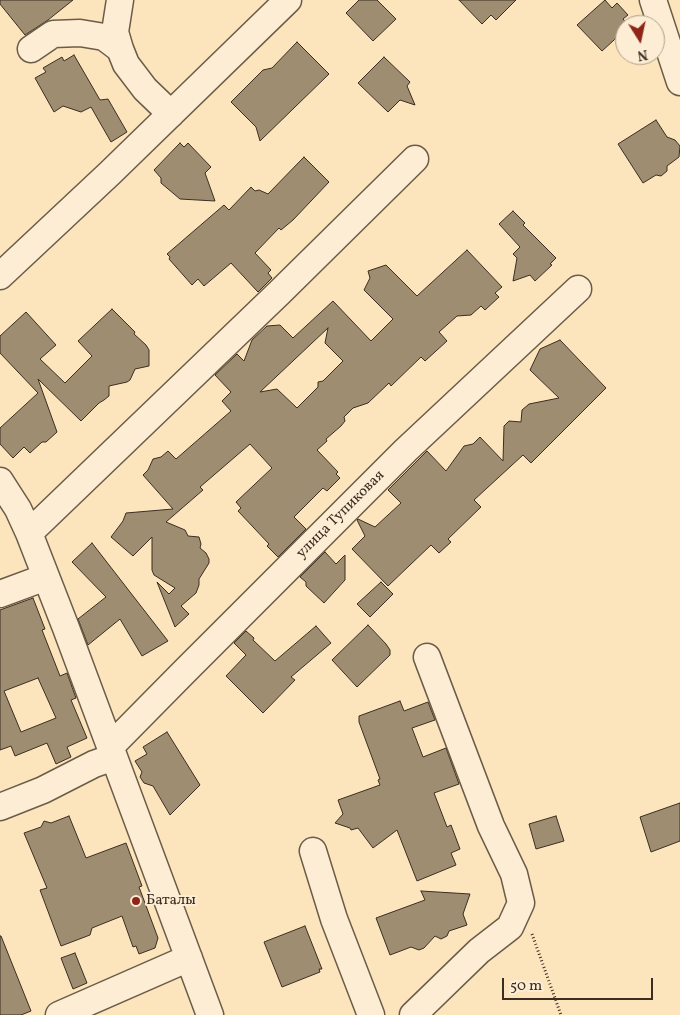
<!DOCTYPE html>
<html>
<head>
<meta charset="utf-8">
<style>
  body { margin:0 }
  #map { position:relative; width:680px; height:1015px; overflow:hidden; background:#fce4bd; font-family:Vollkorn,serif }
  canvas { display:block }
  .north { position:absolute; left:615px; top:15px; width:50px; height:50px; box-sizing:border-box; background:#fdedd4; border:1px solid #afa18c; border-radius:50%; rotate:170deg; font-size:14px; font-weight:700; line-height:20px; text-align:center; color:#3b2e21 }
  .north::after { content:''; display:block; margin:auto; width:18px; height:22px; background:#8f2418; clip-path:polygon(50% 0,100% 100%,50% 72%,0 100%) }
  .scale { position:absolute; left:502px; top:978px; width:151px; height:22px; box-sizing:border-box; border:2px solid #3b2e21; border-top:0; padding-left:6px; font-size:15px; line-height:18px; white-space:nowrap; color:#3b2e21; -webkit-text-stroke:4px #fdedd4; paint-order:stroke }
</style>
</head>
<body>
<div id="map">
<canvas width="680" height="1015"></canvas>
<div class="north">N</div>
<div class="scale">50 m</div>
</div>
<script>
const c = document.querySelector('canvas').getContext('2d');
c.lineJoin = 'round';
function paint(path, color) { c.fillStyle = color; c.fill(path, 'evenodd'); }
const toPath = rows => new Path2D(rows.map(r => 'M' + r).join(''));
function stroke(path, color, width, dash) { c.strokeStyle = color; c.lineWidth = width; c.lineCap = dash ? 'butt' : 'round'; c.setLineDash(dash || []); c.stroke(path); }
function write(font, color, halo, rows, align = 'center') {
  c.font = font + ' Vollkorn,serif'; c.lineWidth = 4; c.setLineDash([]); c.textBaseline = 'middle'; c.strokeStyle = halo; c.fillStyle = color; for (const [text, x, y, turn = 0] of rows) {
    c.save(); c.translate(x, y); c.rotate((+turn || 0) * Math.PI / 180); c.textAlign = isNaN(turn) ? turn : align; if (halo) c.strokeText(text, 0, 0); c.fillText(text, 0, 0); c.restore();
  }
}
const building = toPath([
  [0,0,73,0,48,20,25,35,0,4,0,0],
  [359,0,377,0,396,19,373,41,346,13,359,0],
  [459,0,516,0,496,20,491,15,482,24,459,0],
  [605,0,612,8,617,3,628,15,623,19,628,25,625,25,625,30,602,51,577,25,605,0],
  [297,42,329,74,260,141,256,127,231,102,263,70,272,68,297,42],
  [74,55,100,100,108,99,127,132,111,142,91,107,81,112,63,106,54,112,35,78,46,72,43,68,62,57,64,61,74,55],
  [384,57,410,82,407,86,415,105,400,100,388,112,358,83,384,57],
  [656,120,667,137,675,140,680,146,679,157,667,166,667,171,661,176,656,175,643,183,618,144,656,120],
  [180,143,184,147,188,143,211,167,205,173,215,201,180,199,161,183,161,178,154,170,180,143],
  [304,157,329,182,293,220,281,230,279,228,255,253,271,270,268,273,272,278,258,292,231,263,204,286,198,279,192,285,169,259,170,257,167,254,224,205,229,210,251,187,255,191,259,190,268,194,304,157],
  [513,211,525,223,523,225,556,258,550,264,552,265,535,281,530,275,513,281,517,258,513,254,520,247,499,224,513,211],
  [467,250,502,287,495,293,499,297,485,310,481,306,471,315,457,316,439,332,447,341,425,361,421,357,391,386,389,383,368,403,353,408,344,417,345,421,341,426,326,439,327,441,317,450,338,472,336,474,340,478,327,491,323,488,294,517,306,529,278,557,267,546,269,544,238,511,241,508,236,502,272,468,250,444,200,487,203,490,166,522,185,530,188,536,199,537,201,544,200,548,206,553,209,559,209,563,199,579,199,585,196,593,181,606,189,614,175,627,157,582,169,594,175,588,154,575,152,570,152,537,133,556,111,537,123,521,126,513,173,509,143,475,148,470,153,459,161,457,168,451,176,459,231,411,222,401,231,392,215,375,237,354,244,361,252,340,267,326,280,325,293,338,333,301,371,341,393,319,364,290,370,278,368,271,386,265,417,296,467,250],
  [328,328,325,343,343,361,323,381,318,382,318,387,297,408,277,389,260,392,328,328],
  [112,309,135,332,134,334,146,345,149,350,149,366,135,369,130,380,127,382,109,386,109,396,104,400,99,403,81,421,38,379,57,432,46,442,42,442,30,453,24,447,13,458,0,444,0,428,38,393,0,353,0,336,26,312,56,345,40,359,65,383,92,356,78,341,112,309],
  [560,340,606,388,531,463,523,455,474,500,481,507,448,539,451,542,439,553,431,545,388,586,352,549,365,536,357,520,358,519,375,527,401,503,388,490,427,451,446,471,464,446,473,444,480,437,503,461,504,426,509,421,521,422,522,410,529,404,559,398,530,370,540,349,560,340],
  [92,543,168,641,142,656,120,619,88,645,78,619,106,597,72,562,92,543],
  [325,552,336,564,345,555,345,580,324,603,306,586,306,582,300,577,325,552],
  [381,582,393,594,370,617,357,604,381,582],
  [33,598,45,629,42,630,60,676,67,673,76,698,71,700,87,738,67,747,71,757,56,764,47,743,15,756,11,746,0,750,0,610,33,598],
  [38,678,56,718,21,732,4,691,38,678],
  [368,625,386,644,390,650,390,655,357,687,332,660,368,625],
  [316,626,331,643,291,677,295,680,263,713,226,676,246,655,234,643,246,631,254,638,253,640,275,661,316,626],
  [400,701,404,711,428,702,435,720,412,728,423,757,446,748,459,784,434,793,447,827,451,825,460,849,451,853,456,865,417,881,397,830,373,848,358,828,351,830,350,828,335,823,343,814,338,800,380,785,378,780,380,779,359,722,359,716,400,701],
  [167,732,200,785,170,815,153,786,144,783,140,777,142,772,135,761,147,754,143,747,167,732],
  [680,803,680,841,651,852,640,817,680,803],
  [69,816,86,858,126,843,142,886,139,887,158,938,155,948,139,954,136,946,133,947,122,916,92,928,90,935,61,946,40,890,47,888,24,833,41,827,44,821,51,823,69,816],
  [556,816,564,841,536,849,529,824,556,816],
  [421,891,470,894,463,914,467,925,449,931,447,936,441,939,435,936,424,948,419,950,411,947,390,955,376,918,425,900,421,891],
  [305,926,322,969,319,969,320,972,282,987,264,942,305,926],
  [0,936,1,936,31,1011,21,1015,0,1015,0,936],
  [75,953,87,983,73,989,61,958,75,953]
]);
const path = toPath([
  [532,934,561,1015]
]);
const minor = toPath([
  [120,0,115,32,120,49,126,64,145,89,171,114],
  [653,0,680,82],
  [31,49,53,34,80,33,104,37,120,49],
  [0,276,110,173,288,0],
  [0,481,18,509,29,533,66,628,210,1015],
  [29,533,280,292,415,159],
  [0,594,46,577],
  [110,747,184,672,406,450,578,289],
  [0,807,43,790,94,764,114,757],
  [313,851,334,919,371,1015],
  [59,1015,189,958],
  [413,1015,479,951,510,927,521,903,514,874,491,826,427,657]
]);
const markers = [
  [136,901,5,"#8f2418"]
];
const streetNames = [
  ["улица Тупиковая",341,515,-45]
];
const poiNames = [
  ["Баталы",146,901]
];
paint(building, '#9f8d72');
stroke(building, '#3b2e21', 1);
stroke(minor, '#6b5c48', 29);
stroke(path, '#3b2e21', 3, [1, 2.5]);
stroke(minor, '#fdedd4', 26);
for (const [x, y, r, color] of markers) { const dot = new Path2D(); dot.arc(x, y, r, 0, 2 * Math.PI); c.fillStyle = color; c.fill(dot); stroke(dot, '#fdedd4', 2); }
write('15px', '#3b2e21', '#fdedd4', streetNames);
write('15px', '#3b2e21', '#fdedd4', poiNames, 'left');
</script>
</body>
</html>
